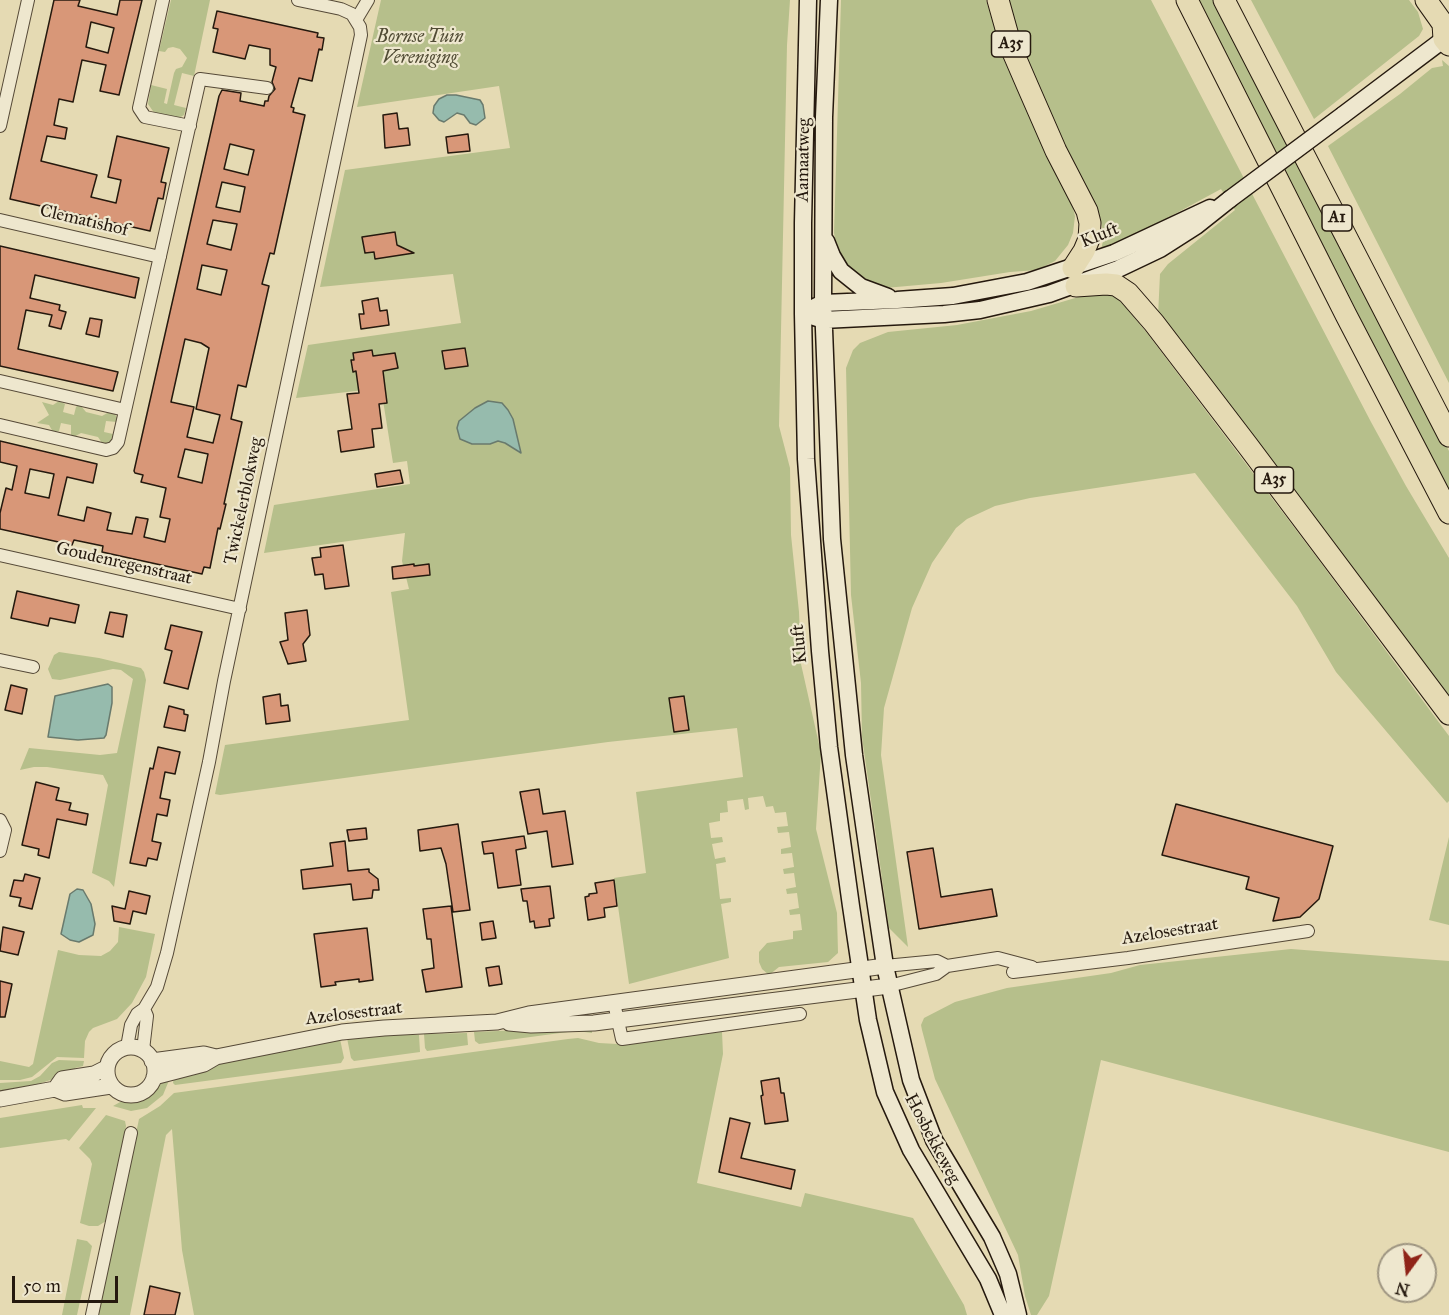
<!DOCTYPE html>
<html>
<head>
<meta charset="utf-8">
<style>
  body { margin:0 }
  #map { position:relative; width:1449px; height:1315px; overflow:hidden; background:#e5dab3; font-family:"IM FELL Great Primer",serif }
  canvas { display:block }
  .north { position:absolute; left:1377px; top:1243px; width:60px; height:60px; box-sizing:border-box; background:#eee7ce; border:2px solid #9e9581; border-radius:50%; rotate:195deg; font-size:16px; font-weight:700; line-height:24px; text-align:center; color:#25190e }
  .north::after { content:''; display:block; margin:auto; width:21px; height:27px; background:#8f2418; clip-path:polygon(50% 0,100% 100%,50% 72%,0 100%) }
  .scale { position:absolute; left:12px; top:1276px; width:106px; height:27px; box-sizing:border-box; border:3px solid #25190e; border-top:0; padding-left:8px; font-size:18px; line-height:21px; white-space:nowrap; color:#25190e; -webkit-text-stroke:4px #eee7ce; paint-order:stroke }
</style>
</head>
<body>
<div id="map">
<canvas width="1449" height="1315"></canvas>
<div class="north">N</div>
<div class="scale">50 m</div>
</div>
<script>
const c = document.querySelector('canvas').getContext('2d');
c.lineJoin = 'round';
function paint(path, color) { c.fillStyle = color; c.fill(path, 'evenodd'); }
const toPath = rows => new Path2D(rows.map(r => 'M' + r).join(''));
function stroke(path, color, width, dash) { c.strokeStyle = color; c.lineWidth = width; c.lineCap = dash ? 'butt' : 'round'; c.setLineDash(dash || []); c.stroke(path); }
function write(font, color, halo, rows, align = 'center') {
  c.font = font + ' "IM FELL Great Primer",serif'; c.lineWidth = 4.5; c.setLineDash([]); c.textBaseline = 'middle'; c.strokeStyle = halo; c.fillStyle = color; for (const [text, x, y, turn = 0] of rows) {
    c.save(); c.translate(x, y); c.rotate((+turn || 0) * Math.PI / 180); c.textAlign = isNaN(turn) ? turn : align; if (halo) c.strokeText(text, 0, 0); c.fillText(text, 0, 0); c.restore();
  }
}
const green = toPath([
  [171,0,210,0,194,76,182,73,174,105,186,108,184,115,179,118,155,114,148,104,151,85,167,89,164,103,167,104,174,73,176,69,182,67,187,58,180,49,173,47,168,48,165,52,159,51],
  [381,0,790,0,787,45,779,426,790,468,791,535,799,612,801,664,821,753,816,829,837,913,838,953,828,962,779,967,769,975,762,969,759,962,759,952,767,943,793,939,793,931,802,930,800,914,790,915,789,910,799,908,797,893,787,894,786,889,796,887,794,873,784,874,783,869,794,867,792,853,781,854,781,849,791,847,789,832,778,833,777,827,788,826,786,812,775,813,773,806,766,807,763,796,748,798,749,809,745,810,743,799,727,801,728,812,720,813,720,821,709,823,711,838,722,837,723,842,712,844,715,859,725,857,726,862,716,864,720,899,731,898,731,902,721,904,729,958,629,984,614,878,646,873,636,792,743,777,737,728,608,742,220,795,215,794,225,745,409,720,391,592,409,589,402,561,405,533,264,553,274,505,410,484,407,461,393,463,381,388,296,398,308,345,461,323,453,274,320,287,345,170,510,148,499,86,357,107],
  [488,401,502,403,520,453,505,443,498,441,475,408],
  [841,0,986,0,1005,62,1034,127,1071,201,1075,216,1073,233,1068,245,1055,261,1037,270,1010,272,941,283,885,288,867,285,850,273,838,256,834,233],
  [1001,0,1151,0,1371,422,1406,486,1449,558,1449,701,1158,316,1160,274,1168,264,1235,210,1221,189,1134,236,1101,250,1104,236,1100,217,1039,100],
  [1196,0,1219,0,1449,451,1449,490],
  [1251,0,1409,0,1418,12,1423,29,1419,36,1314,119],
  [1442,60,1449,66,1449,383,1328,146,1400,94,1432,68,1443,66],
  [1105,293,1114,296,1123,304,1147,333,1318,559,1449,736,1449,801,1447,803,1336,672,1297,606,1195,473,1030,498,995,506,967,519,956,528,932,563,912,608,884,708,881,755,908,947,889,928,862,737,861,683,851,595,846,368,853,350,860,343,888,332,957,325,1031,311,1082,296],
  [59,401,65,404,63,412,74,415,76,407,78,405,81,406,86,412,102,416,109,412,114,413,118,419,117,422,106,421,104,432,113,434,113,441,107,445,102,443,98,437,81,433,74,437,71,436,71,425,61,423,59,431,53,432,49,425,37,423,49,415,42,402,53,405],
  [59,652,99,658,141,668,144,672,146,680,114,887,109,881,92,873,108,785,103,775,47,767,34,767,20,770,29,748,100,755,117,753,133,679,121,670,113,669,60,680,52,679,48,669,54,655],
  [1449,837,1449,925,1429,920],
  [119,927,155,934,146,977,132,1003,117,1019,93,1028,89,1032,85,1041,84,1058,57,1057,32,1077,20,1080,0,1080,0,1061,29,1067,33,1064,58,950,79,955,101,956,110,951,118,942],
  [1291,949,1449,961,1449,1152,1101,1060,1049,1296,1037,1315,1031,1315,1025,1296,1018,1255,935,1079,922,1030,921,1025,924,1018,955,1002,1007,988,1111,973,1140,965],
  [592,1027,592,1033,577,1031,560,1033,479,1044,475,1041,474,1032],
  [722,1032,723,1054,697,1183,801,1207,805,1193,913,1218,964,1305,967,1315,194,1315,182,1250,172,1129,166,1135,130,1315,98,1315,139,1119,160,1106,174,1093,568,1039,578,1038,599,1043,617,1044],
  [467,1033,468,1045,427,1051,425,1048,424,1034],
  [380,1035,419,1035,420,1052,354,1061,351,1058,347,1038],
  [340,1039,344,1058,341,1063,175,1085,173,1083,174,1077,217,1064],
  [59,1060,84,1061,83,1066,75,1068,75,1072,32,1086,0,1093,0,1083,31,1081,40,1076,52,1063],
  [170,1078,163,1095,147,1108,131,1111,113,1106,122,1101,135,1101,143,1099,159,1085],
  [82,1105,83,1108,96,1108,69,1141,66,1139,0,1148,0,1118],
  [106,1115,125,1121,126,1126,106,1221,98,1226,89,1226,80,1223,92,1164,90,1159,79,1148],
  [77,1239,87,1241,92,1246,77,1315,62,1315]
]);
const water = toPath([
  [447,95,456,95,480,100,483,105,485,118,476,125,470,123,464,115,457,113,444,122,439,120,433,113,434,106,439,99,447,95],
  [488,401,502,403,508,410,513,419,521,453,505,443,498,441,490,444,472,444,460,439,457,428,459,421,475,408,488,401],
  [108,684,112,687,112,703,106,735,104,738,78,740,48,737,55,696,108,684],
  [77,889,83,890,91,904,95,924,93,935,79,942,70,940,61,934,70,894,77,889]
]);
const building = toPath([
  [54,0,80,0,78,6,117,15,120,0,142,0,119,95,100,91,106,65,82,60,73,102,59,99,54,125,67,128,65,139,47,136,41,161,97,175,91,197,116,203,121,180,108,177,117,136,169,148,161,182,166,183,163,199,158,198,150,231,10,199,54,0],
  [91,22,114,28,108,53,86,47,91,22],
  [217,11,318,33,317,37,324,38,322,50,319,49,312,81,299,78,291,107,294,108,293,112,305,115,274,254,270,253,262,284,269,286,246,387,238,385,231,419,242,422,224,504,226,504,220,529,218,528,210,568,204,567,202,574,102,552,103,546,74,540,72,545,0,529,0,513,6,488,12,490,17,466,0,462,0,441,97,464,93,483,67,477,58,515,84,521,87,507,111,513,107,530,132,534,136,517,148,519,144,537,165,542,170,519,160,517,166,488,141,482,143,475,135,473,134,471,219,96,222,90,241,93,240,101,264,106,265,101,268,101,269,96,275,89,272,82,276,67,270,65,270,49,249,45,245,59,213,52,218,29,213,28,217,11],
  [230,144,254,150,248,175,224,169,230,144],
  [222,182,245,187,240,212,216,207,222,182],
  [213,220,237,224,231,250,207,244,213,220],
  [202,265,227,270,221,295,197,289,202,265],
  [185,339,201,343,209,348,196,409,220,415,213,443,187,437,194,407,171,402,185,339],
  [185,449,208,454,202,483,178,477,185,449],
  [30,469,54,474,49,498,25,493,30,469],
  [397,113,399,129,408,128,410,145,385,148,383,115,397,113],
  [468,134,470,151,448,153,446,137,468,134],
  [395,232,397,245,414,253,375,259,374,252,365,253,362,237,395,232],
  [0,246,139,278,135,298,35,275,30,298,60,305,59,310,66,312,61,329,49,326,52,315,26,310,18,349,118,372,113,391,0,366,0,246],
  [378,298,380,311,387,310,389,325,361,329,359,314,364,314,362,301,378,298],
  [90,318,102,320,99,337,86,334,90,318],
  [465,348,468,366,445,369,442,351,465,348],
  [372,350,373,356,395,353,398,368,383,371,387,403,379,404,382,428,372,429,374,447,341,452,338,431,352,429,347,394,359,393,356,371,353,372,351,360,354,360,353,353,372,350],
  [400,470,403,483,377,487,375,474,400,470],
  [343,545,349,586,325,589,323,574,315,575,312,558,321,557,320,548,343,545],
  [414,564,414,566,429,564,430,575,393,579,392,567,414,564],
  [17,591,79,605,75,623,50,618,48,626,11,618,17,591],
  [307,610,310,635,303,644,306,661,288,664,280,642,288,640,285,613,307,610],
  [110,612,127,615,123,637,105,633,110,612],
  [171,625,202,632,188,689,164,683,172,651,165,649,171,625],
  [11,685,27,689,22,714,5,710,11,685],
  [280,694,281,706,288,705,290,721,266,724,263,697,280,694],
  [684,696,689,730,674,732,669,698,684,696],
  [169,706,184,710,184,714,188,715,185,731,164,727,169,706],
  [158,747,180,752,175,774,165,772,160,798,170,800,167,816,157,814,152,841,161,843,157,860,148,858,146,866,130,863,150,768,153,769,158,747],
  [36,782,59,788,56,800,71,803,69,810,88,814,86,825,57,819,49,858,38,855,39,849,22,845,36,782],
  [539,789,543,814,565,811,573,864,552,867,547,831,528,834,520,792,539,789],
  [1176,804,1333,846,1319,899,1300,917,1273,921,1279,898,1246,889,1249,877,1162,855,1176,804],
  [458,824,470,910,453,912,446,864,441,848,420,851,418,830,458,824],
  [366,828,367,839,349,841,347,830,366,828],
  [524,836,526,848,516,850,521,885,498,888,493,853,484,854,482,842,524,836],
  [345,841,348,871,369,869,369,872,378,879,379,890,373,890,372,898,353,900,351,884,303,889,301,870,333,866,330,843,345,841],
  [933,848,941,897,992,889,997,916,919,929,907,852,933,848],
  [25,874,40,878,32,909,19,906,21,898,10,896,14,880,23,881,25,874],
  [614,880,617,906,604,908,605,917,588,920,585,897,589,896,589,894,597,893,595,883,614,880],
  [550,886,554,918,549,919,550,926,535,928,534,921,530,922,527,901,523,901,521,889,550,886],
  [129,891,150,896,146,914,133,911,130,924,114,921,112,906,125,909,129,891],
  [451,906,462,987,426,992,422,970,434,968,431,939,427,939,423,909,451,906],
  [493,921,496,938,482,940,480,923,493,921],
  [3,927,24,932,18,955,0,951,3,927],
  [367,928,373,980,359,982,359,979,335,982,336,985,321,987,314,934,367,928],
  [499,966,502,984,489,986,486,968,499,966],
  [0,981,12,984,5,1017,0,1017,0,981],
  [779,1078,781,1093,784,1093,788,1121,765,1124,761,1096,763,1095,761,1081,779,1078],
  [730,1118,750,1123,741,1158,795,1170,791,1189,719,1172,730,1118],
  [150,1286,180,1293,175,1315,144,1315,150,1286]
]);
const minor = toPath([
  [163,0,139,108,145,117,190,126],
  [356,20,368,0],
  [0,126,28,0],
  [0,220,160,257],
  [0,381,125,410],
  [0,425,106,450,113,448,118,442,200,79,267,88],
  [0,555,240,609],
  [0,660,33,667],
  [0,820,5,830,0,851],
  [885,966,937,961,947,966],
  [1013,972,1128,958,1308,931],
  [889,986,936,974,947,966,998,958,1032,967],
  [614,1003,622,1039,800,1014],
  [127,1047,131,1025,137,1014,144,1009,157,987,167,953,209,762,224,681,361,35,360,27,352,14,341,9,298,0],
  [143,1050,147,1016,144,1009],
  [92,1315,131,1133]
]);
const tertiary = toPath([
  [509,1023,531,1025,594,1023,889,986],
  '107 1071a24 24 0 1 1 48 0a24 24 0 1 1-48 0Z',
  [152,1061,204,1054,216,1057],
  [154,1077,204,1064,216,1057,342,1032,384,1028,497,1022,529,1014,885,966],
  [55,1089,62,1079,94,1074,106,1068],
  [0,1099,55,1089,65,1093,111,1086]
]);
const secondary = toPath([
  [808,0,803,223,803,314,806,459,820,651,829,747,851,906,868,1020,885,1092,911,1150,988,1279,1003,1315],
  [829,0,824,117,823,303,832,539,854,755,869,859,885,966,911,1080,934,1140,992,1237,1008,1274,1018,1315],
  [1343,115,1444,39],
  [826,241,832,256,841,271,861,287,888,297],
  [815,307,823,303,897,300,953,296,1027,282,1114,253,1210,208],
  [814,317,823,320,944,314,980,310,1049,294,1118,269,1160,249,1196,226,1230,199]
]);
const motorway = toPath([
  [998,0,1012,50,1028,87,1056,151,1087,211,1090,223,1089,239,1084,251,1073,268],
  [1187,0,1346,315,1449,513],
  [1224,0,1449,436],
  [1426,0,1443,24,1444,39,1449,45],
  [1076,286,1106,284,1116,285,1128,293,1154,323,1248,446,1449,714]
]);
const secondaryBridge = toPath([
  [1230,199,1343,115]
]);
const shields = [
  [1011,44,39],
  [1337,218,30],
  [1274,480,39]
];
const shieldNames = [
  ["A35",1011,44],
  ["A1",1337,218],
  ["A35",1274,480]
];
const parkNames = [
  ["Bornse Tuin",420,38],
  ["Vereniging",420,59]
];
const streetNames = [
  ["Aamaatweg",804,160,-89],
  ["Clematishof",84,221,13],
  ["Kluft",1100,236,-22],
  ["Twickelerblokweg",244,501,-78],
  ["Goudenregenstraat",124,564,13],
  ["Kluft",800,644,-95],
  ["Azelosestraat",1170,932,-9],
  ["Azelosestraat",354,1014,-7],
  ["Hosbekkeweg",932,1139,62]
];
paint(green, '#b6bf8b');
paint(water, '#96bbad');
stroke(water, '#697a6d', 1.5);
paint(building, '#d89778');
stroke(building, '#25190e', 1.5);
stroke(minor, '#554937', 14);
stroke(tertiary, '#554937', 17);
stroke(secondary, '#25190e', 19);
stroke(motorway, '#25190e', 23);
stroke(minor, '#eee7ce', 12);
stroke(tertiary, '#eee7ce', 15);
stroke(secondary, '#eee7ce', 16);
stroke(motorway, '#e5dab3', 21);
stroke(secondaryBridge, '#25190e', 19, []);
stroke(secondaryBridge, '#eee7ce', 16);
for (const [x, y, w] of shields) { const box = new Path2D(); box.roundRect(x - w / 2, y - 13, w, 26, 4.5); c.fillStyle = '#eee7ce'; c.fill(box); stroke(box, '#25190e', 1.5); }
write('bold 16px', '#25190e', null, shieldNames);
write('italic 18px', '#504b34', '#eee7ce', parkNames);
write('18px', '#25190e', '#eee7ce', streetNames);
</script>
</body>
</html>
